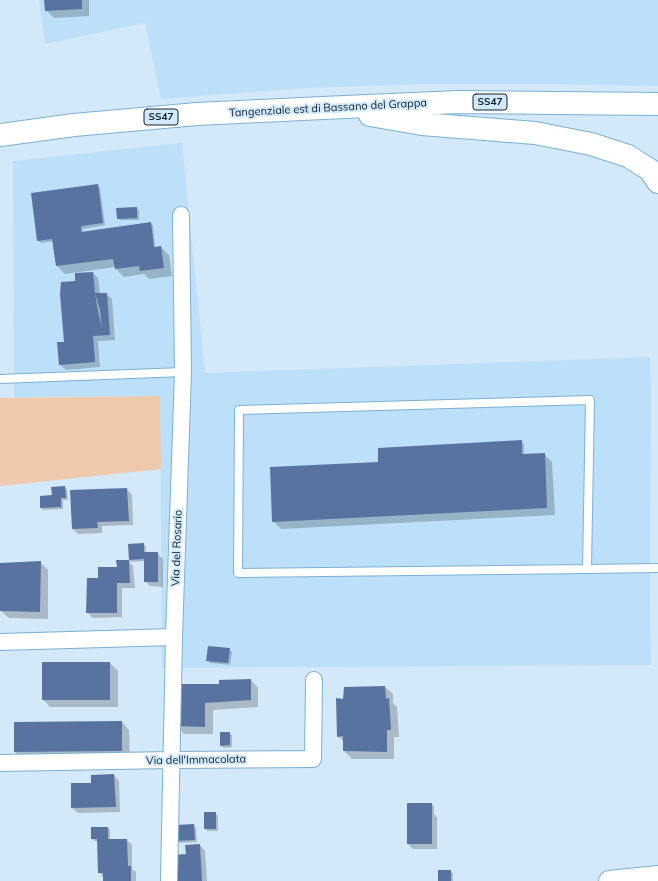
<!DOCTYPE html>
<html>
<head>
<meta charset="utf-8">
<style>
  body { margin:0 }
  canvas { display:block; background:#d3e8f8 }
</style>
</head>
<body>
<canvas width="658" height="881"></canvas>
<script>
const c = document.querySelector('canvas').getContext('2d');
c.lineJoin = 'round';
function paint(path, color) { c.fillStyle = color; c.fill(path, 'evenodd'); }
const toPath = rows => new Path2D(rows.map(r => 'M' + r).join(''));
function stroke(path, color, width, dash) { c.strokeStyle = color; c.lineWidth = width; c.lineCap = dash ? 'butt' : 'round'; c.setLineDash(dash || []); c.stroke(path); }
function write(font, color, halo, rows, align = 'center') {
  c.font = font + ' Mulish,sans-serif'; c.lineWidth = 4; c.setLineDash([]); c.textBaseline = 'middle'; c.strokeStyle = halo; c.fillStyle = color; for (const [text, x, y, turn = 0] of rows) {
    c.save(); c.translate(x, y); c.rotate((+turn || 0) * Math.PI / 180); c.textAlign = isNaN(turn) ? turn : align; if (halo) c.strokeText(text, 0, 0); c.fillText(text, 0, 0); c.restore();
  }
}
const built = toPath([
  [39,0,658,0,658,86,552,84,423,84,307,88,161,99,145,23,45,44],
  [182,143,205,373,650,357,651,393,650,604,651,665,162,668,160,396,14,397,13,161]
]);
const green = toPath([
  [160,396,161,469,0,486,0,398]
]);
const shadow = toPath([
  [45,0,89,0,89,16,54,18,46,10],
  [98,185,100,188,105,225,83,229,83,233,150,223,153,225,155,248,161,247,169,255,172,276,149,279,144,274,124,277,116,269,115,267,65,274,57,266,54,241,41,243,38,240],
  [136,208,139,210,139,220,120,220,118,218],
  [93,273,98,278,100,294,106,294,112,299,115,340,98,341,100,367,66,370,60,365,65,345,75,282],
  [521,441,524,444,524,455,544,454,552,462,555,515,281,529,273,521,380,463],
  [65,487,67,489,68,500,63,500,63,509,43,510,41,507],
  [127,489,132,495,133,525,102,526,102,533,78,534,73,529],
  [144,544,146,547,146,553,157,553,163,559,163,587,150,586,145,581,145,561,129,562,133,566,135,588,122,588,122,617,93,618,87,612,99,579,118,568,117,561,130,561,129,545],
  [40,562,48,570,48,619,9,618,1,611],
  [229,649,232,652,230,665,210,663,208,660],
  [110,663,118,671,118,707,50,707,43,699],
  [251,680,258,688,258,707,213,710,213,734,184,734,176,726,220,685],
  [385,687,393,694,393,703,397,707,399,737,394,737,394,759,352,759,344,751,344,742,338,736,344,700],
  [122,722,129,730,130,759,23,760,15,752],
  [229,733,232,735,232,747,224,748,221,745],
  [114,775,119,781,120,812,78,813,72,808,72,784,92,784],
  [431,804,434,806,434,814,437,817,437,849,413,849,408,844],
  [215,813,218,816,218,831,207,831,205,828],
  [194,825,196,828,197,842,180,843,177,840],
  [108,828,110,830,110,840,127,840,132,845,132,869,136,872,136,881,104,881,104,878,99,872,98,841,95,841,92,839],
  [200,845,205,851,207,881,174,881,187,855],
  [450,871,453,873,453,881,439,881]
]);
const building = toPath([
  [44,0,82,0,82,9,45,11],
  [98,184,103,223,81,226,81,232,151,222,154,247,161,246,164,268,140,271,139,266,115,269,113,259,56,266,52,239,37,241,31,193],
  [137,207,137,218,117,219,116,208],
  [93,272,95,293,98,311,102,329,100,310,95,293,107,293,110,335,93,336,95,362,59,365,57,342,64,342,60,294,61,282,75,281,75,273],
  [522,440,522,454,545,453,547,508,272,522,270,467,378,462,378,448],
  [65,486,66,498,61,498,61,507,40,508,40,496,52,495,51,487],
  [127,488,129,521,97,522,98,528,72,529,70,490],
  [144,543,144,552,158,552,158,582,144,582,144,559,129,560,128,544],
  [116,560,129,560,130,583,117,583,117,613,86,613,87,578,98,578,98,567,117,567],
  [41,561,40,612,0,611,0,563],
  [208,646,230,648,228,663,206,661],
  [42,662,110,662,110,700,42,700],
  [251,679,251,700,205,703,205,727,175,726,176,684,219,684,219,680],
  [385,686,386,699,389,698,391,730,387,730,387,752,343,751,343,736,337,737,336,698,343,699,344,687],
  [122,721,122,751,14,752,14,722],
  [220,732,230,732,230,745,220,746],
  [114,774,116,807,71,808,71,783,91,783,91,775],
  [407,803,432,803,432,844,407,844],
  [204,812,216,812,216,829,204,829],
  [194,824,195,840,176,841,175,825],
  [91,827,108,827,108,839,127,839,128,866,131,866,131,881,103,881,103,873,98,873,97,839,91,839],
  [200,844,202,881,173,881,172,855,186,854,185,845],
  [438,870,451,870,451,881,438,881]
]);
const service = toPath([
  [0,379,183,372],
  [587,569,590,400,239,410,238,573,587,569,658,568]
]);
const minor = toPath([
  [0,642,174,637],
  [0,763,172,760,313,759,314,680],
  [169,881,174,637,183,372,181,215]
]);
const tertiary = toPath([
  [609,881,658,876]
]);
const trunk = toPath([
  [370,115,422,124,535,133,591,144,628,156,650,170,658,182],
  [0,135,74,125,197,114,323,108,458,102,658,104]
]);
const shields = [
  [490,102,34],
  [161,117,34]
];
const shieldNames = [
  ["SS47",490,102],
  ["SS47",161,117]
];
const streetNames = [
  ["Tangenziale est di Bassano del Grappa",328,108,-3],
  ["Via del Rosario",177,548,-88],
  ["Via dell'Immacolata",196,760,-1]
];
paint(built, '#bce0fa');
paint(green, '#eec9ac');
paint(shadow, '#0003');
paint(building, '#5873a0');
stroke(service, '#7bb0d5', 10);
stroke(minor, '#7bb0d5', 18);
stroke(tertiary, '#7bb0d5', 22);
stroke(trunk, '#7bb0d5', 24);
stroke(service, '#fff', 8);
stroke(minor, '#fff', 16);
stroke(tertiary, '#fff', 20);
stroke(trunk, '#fff', 22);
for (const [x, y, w] of shields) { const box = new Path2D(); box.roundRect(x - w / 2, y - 8, w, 16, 3); c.fillStyle = '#d3e8f8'; c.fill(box); stroke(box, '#0f2533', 1); }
write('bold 10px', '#0f2533', null, shieldNames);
write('11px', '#0f2533', '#d3e8f8', streetNames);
</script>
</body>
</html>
